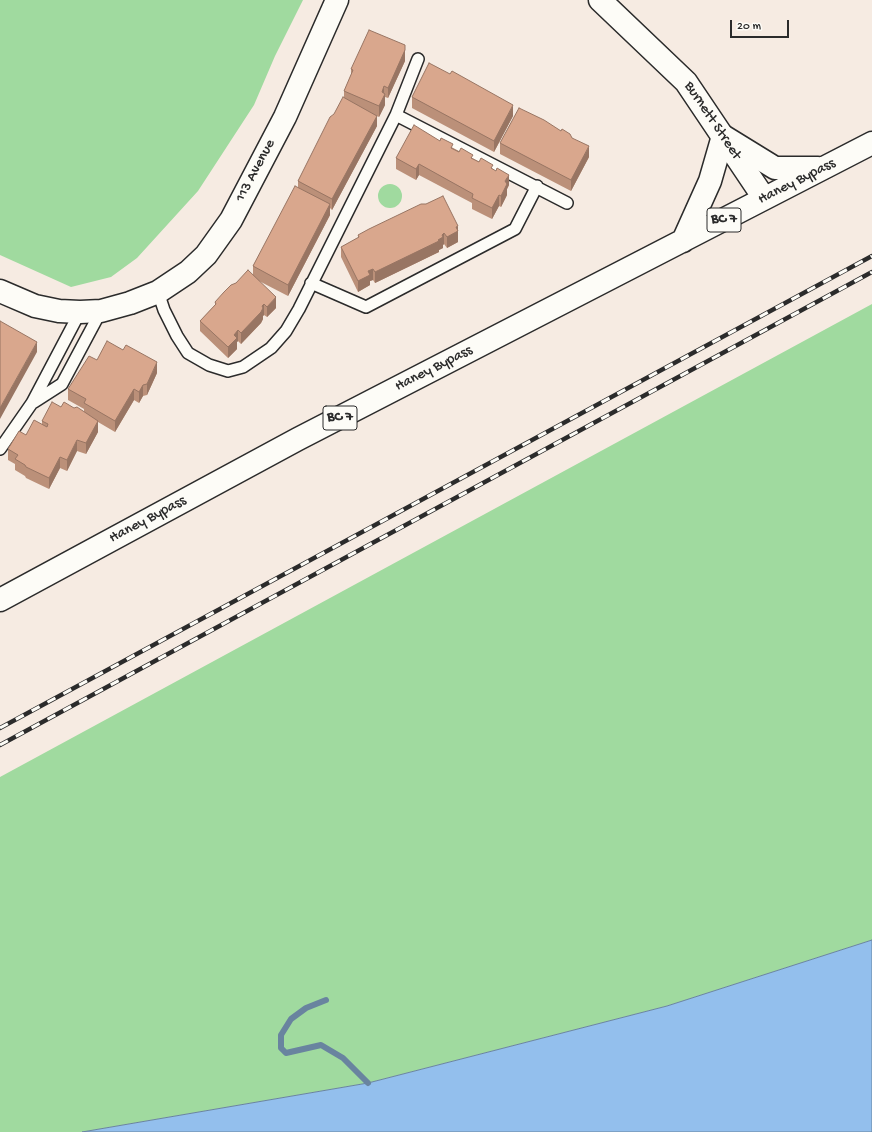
<!DOCTYPE html>
<html>
<head>
<meta charset="utf-8">
<style>
  body { margin:0 }
  #map { position:relative; width:872px; height:1132px; overflow:hidden; background:#f6ebe2; font-family:"Gochi Hand",sans-serif }
  canvas { display:block }
  .scale { position:absolute; left:730px; top:20px; width:59px; height:18px; box-sizing:border-box; border:2px solid #2b2b2b; border-top:0; padding-left:5px; font-size:12px; line-height:14px; white-space:nowrap; color:#2b2b2b; -webkit-text-stroke:3px #fdfcf7; paint-order:stroke }
</style>
</head>
<body>
<div id="map">
<canvas width="872" height="1132"></canvas>
<div class="scale">20 m</div>
</div>
<script>
const c = document.querySelector('canvas').getContext('2d');
c.lineJoin = 'round';
function paint(path, color) { c.fillStyle = color; c.fill(path, 'evenodd'); }
const toPath = rows => new Path2D(rows.map(r => 'M' + r).join(''));
function stroke(path, color, width, dash) { c.strokeStyle = color; c.lineWidth = width; c.lineCap = dash ? 'butt' : 'round'; c.setLineDash(dash || []); c.stroke(path); }
function write(font, color, halo, rows, align = 'center') {
  c.font = font + ' "Gochi Hand",sans-serif'; c.lineWidth = 3; c.setLineDash([]); c.textBaseline = 'middle'; c.strokeStyle = halo; c.fillStyle = color; for (const [text, x, y, turn = 0] of rows) {
    c.save(); c.translate(x, y); c.rotate((+turn || 0) * Math.PI / 180); c.textAlign = isNaN(turn) ? turn : align; if (halo) c.strokeText(text, 0, 0); c.fillText(text, 0, 0); c.restore();
  }
}
const green = toPath([
  [0,0,303,0,275,56,254,105,198,191,137,258,111,277,71,287,0,255],
  '378 196a12 12 0 1 1 24 0a12 12 0 1 1-24 0Z',
  [872,304,872,940,667,1006,368,1083,82,1132,0,1132,0,777]
]);
const water = toPath([
  [872,940,872,1132,82,1132,368,1083,667,1006,872,940]
]);
const stream = toPath([
  [326,1000,306,1008,291,1019,281,1035,281,1048,286,1053,321,1045,343,1058,368,1083]
]);
const service = toPath([
  [396,115,418,59],
  [311,283,366,307,515,229,537,186],
  [158,292,164,310,177,336,188,353,209,365,228,371,243,367,271,348,286,331,299,309,396,115,567,203],
  [34,402,62,384,101,311],
  [0,449,32,403,80,312]
]);
const minor = toPath([
  [600,0,686,82,764,198],
  [0,291,35,306,59,311,80,312,101,311,130,303,158,292,188,272,206,255,231,220,285,117,337,0]
]);
const trunk = toPath([
  [683,241,710,181,723,136,775,168,818,168],
  [0,600,298,439,872,143]
]);
const rail = toPath([
  [0,728,872,256],
  [0,745,872,272]
]);
const wall = toPath([
  [405,61,388,98,385,97,385,105,379,117,377,116,377,126,332,210,330,208,330,215,288,296,259,281,276,308,267,317,264,315,263,316,263,319,261,323,241,344,238,341,237,342,237,349,228,358,200,331,200,321,215,305,215,302,236,283,253,274,253,266,298,187,298,181,344,98,344,91,351,75,351,69],
  [412,97,513,116,494,152,412,108],
  [440,141,493,169,509,185,507,189,507,195,501,207,499,206,492,219,472,209,472,203,419,175,416,180,396,169,396,158],
  [500,143,589,157,571,191,500,154],
  [458,230,458,242,447,248,444,244,443,245,443,248,439,250,439,252,375,283,373,280,370,281,370,285,358,292,341,257,341,247,358,238,358,235],
  [157,373,147,395,143,396,139,403,134,400,115,432,98,422,98,432,86,454,77,451,67,471,60,468,49,489,26,478,25,476,15,470,15,464,8,460,8,449,26,435,42,424,42,421,61,407,74,408,84,412,84,409,68,400,68,389]
]);
const shadedWall = toPath([
  [405,45,405,61,388,98,388,88],
  [384,86,384,96,385,94,385,105,379,117,379,106,382,92],
  [513,105,513,116,494,152,494,141],
  [377,116,377,126,332,210,332,199],
  [589,146,589,157,571,191,571,180],
  [419,164,419,175,416,180,416,169],
  [509,175,509,185,507,189,507,195,501,207,501,196,505,181],
  [499,195,499,206,492,219,492,208],
  [330,204,330,215,288,296,288,285],
  [458,226,458,242,447,248,447,237,456,227],
  [444,233,444,244,443,245,443,248,439,250,439,252,375,283,375,272,438,240,442,235],
  [373,269,373,280,370,281,370,285,358,292,358,281,368,271],
  [276,297,276,308,267,317,267,307],
  [264,304,264,315,263,316,263,319,261,323,241,344,241,333],
  [238,330,238,341,237,342,237,349,228,358,228,347,234,335],
  [37,342,37,352,0,419,0,408],
  [157,362,157,373,147,395,147,384],
  [143,385,143,396,139,403,139,392],
  [134,389,134,400,115,432,115,421],
  [98,421,98,432,86,454,86,443],
  [77,440,77,451,67,471,67,460],
  [60,457,60,468,49,489,49,478]
]);
const building = toPath([
  [369,30,405,45,405,50,388,88,384,86,382,92,385,94,379,106,344,91,353,70,351,69,369,30],
  [429,63,450,74,452,71,513,105,494,141,412,97,429,63],
  [343,97,377,116,332,199,298,181,330,117,334,114,343,97],
  [519,108,544,120,561,131,562,129,570,134,572,138,589,146,571,180,500,143,519,108],
  [414,125,440,141,441,138,453,144,451,148,459,152,461,148,473,155,471,158,479,162,481,158,493,165,491,168,496,171,497,168,509,175,505,181,507,184,501,196,499,195,492,208,472,198,473,194,419,164,416,169,396,158,414,125],
  [295,186,330,204,288,285,253,266,295,186],
  [443,196,458,226,456,227,458,231,447,237,444,233,442,235,443,237,438,240,439,241,375,272,373,269,368,271,370,275,358,281,341,247,359,237,358,235,369,229,421,204,426,204,443,196],
  [248,270,276,297,267,307,264,304,262,306,263,308,261,312,241,333,238,330,234,335,237,338,228,347,200,321,216,304,215,302,224,292,231,285,236,283,248,270],
  [0,321,37,342,0,408,0,321],
  [107,341,123,350,126,345,157,362,147,384,143,385,139,392,134,389,115,421,84,403,86,399,68,389,89,356,97,360,107,341],
  [52,402,61,407,64,402,74,408,77,407,98,421,86,443,77,440,67,460,60,457,49,478,26,467,25,465,15,459,18,455,8,449,19,431,26,435,34,420,47,427,48,424,42,421,52,402]
]);
const shields = [
  [724,220,34],
  [340,418,34]
];
const shieldNames = [
  ["BC 7",724,220],
  ["BC 7",340,418]
];
const streetNames = [
  ["Burnett Street",712,121,56],
  ["113 Avenue",256,171,-62],
  ["Haney Bypass",797,182,-27],
  ["Haney Bypass",434,369,-27],
  ["Haney Bypass",148,520,-28]
];
paint(green, '#a0da9f');
paint(water, '#93bfed');
stroke(water, '#69849f', 1);
stroke(stream, '#69849f', 6);
stroke(service, '#2b2b2b', 14);
stroke(minor, '#2b2b2b', 25);
stroke(trunk, '#2b2b2b', 25);
stroke(service, '#fdfcf7', 11);
stroke(minor, '#fdfcf7', 22);
stroke(trunk, '#fdfcf7', 22);
stroke(rail, '#2b2b2b', 4.5);
stroke(rail, '#fdfcf7', 3, [9]);
paint(wall, '#bb9079');
paint(shadedWall, '#987563');
paint(building, '#d9a78d');
stroke(building, '#987563', 1);
for (const [x, y, w] of shields) { const box = new Path2D(); box.roundRect(x - w / 2, y - 12, w, 24, 3); c.fillStyle = '#fdfcf7'; c.fill(box); stroke(box, '#2b2b2b', 1); }
write('bold 14px', '#2b2b2b', null, shieldNames);
write('15px', '#2b2b2b', '#fdfcf7', streetNames);
</script>
</body>
</html>
